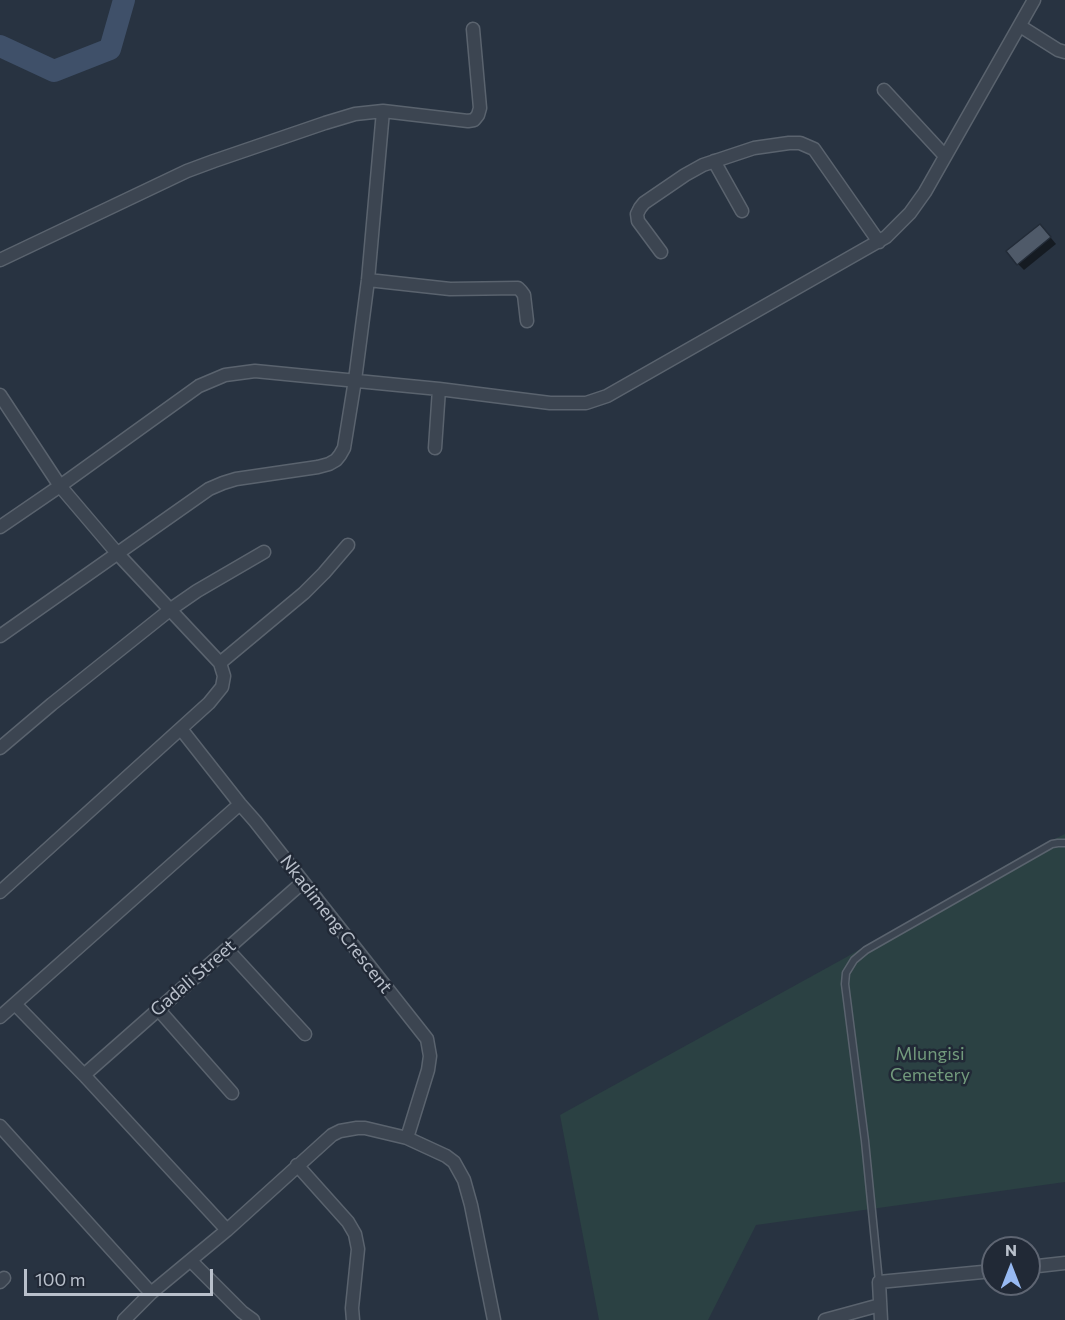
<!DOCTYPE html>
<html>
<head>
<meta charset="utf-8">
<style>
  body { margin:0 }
  #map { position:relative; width:1065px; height:1320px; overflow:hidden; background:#283341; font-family:Commissioner,sans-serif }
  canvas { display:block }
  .north { position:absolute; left:981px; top:1236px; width:60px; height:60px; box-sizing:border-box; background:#212936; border:2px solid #5e6572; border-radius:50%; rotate:0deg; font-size:16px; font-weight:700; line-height:24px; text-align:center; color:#b9c0cb }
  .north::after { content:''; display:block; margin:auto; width:21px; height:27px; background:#97b9f2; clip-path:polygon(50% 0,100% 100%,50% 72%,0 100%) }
  .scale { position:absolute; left:24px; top:1269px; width:189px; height:27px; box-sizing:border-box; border:3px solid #b9c0cb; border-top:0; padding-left:8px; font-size:18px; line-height:21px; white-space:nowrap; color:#b9c0cb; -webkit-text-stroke:4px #212936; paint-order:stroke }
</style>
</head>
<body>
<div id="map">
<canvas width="1065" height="1320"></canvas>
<div class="north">N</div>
<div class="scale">100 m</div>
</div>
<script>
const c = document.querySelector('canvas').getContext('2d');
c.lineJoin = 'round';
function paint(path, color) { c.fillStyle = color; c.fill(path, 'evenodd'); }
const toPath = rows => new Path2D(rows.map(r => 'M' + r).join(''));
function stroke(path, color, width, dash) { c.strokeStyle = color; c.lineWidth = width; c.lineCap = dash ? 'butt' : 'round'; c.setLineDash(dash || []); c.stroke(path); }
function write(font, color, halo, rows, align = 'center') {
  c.font = font + ' Commissioner,sans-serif'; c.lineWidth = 5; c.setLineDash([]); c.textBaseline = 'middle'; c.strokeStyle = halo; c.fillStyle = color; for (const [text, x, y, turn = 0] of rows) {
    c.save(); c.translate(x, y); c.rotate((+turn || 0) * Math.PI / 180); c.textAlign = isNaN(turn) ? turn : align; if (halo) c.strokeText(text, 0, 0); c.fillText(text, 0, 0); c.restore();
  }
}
const green = toPath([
  [1065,834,1065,1182,756,1225,708,1320,599,1320,560,1115,843,959,1034,849]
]);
const shadow = toPath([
  [1046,232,1056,244,1024,270,1018,264]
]);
const river = toPath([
  [0,46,54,71,110,49,124,0]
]);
const building = toPath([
  [1040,224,1051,237,1017,265,1006,251,1040,224]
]);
const lane = toPath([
  [879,1282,865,1141,845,984,846,973,854,960,866,950,1052,844,1058,843,1065,843]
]);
const street = toPath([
  [1020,26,1058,50,1065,52],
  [884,90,945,156],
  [714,161,742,211],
  [661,252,638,221,637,214,640,208,644,203,685,175,703,165,754,148,789,143,800,143,814,149,879,242],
  [0,260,187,171,214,161,325,123,355,114,383,111,468,121,474,120,478,115,480,108,473,29],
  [368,280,450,289,518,288,521,291,524,295,527,321],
  [0,395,60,486,117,553,220,663,224,676,222,687,209,703,0,892],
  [435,448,439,389],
  [0,527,60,486,199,386,225,375,255,371,439,389,550,403,586,403,607,396,886,237,910,213,925,192,1034,0],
  [0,636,209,489,223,483,236,479,318,467,329,464,336,460,340,455,344,448,355,380,368,280,383,111],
  [220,663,304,593,324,573,348,545],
  [181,729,240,804,255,821,427,1039,430,1056,428,1070,407,1138],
  [0,748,52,704,171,609,197,591,264,552],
  [227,949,305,1034],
  [15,1004,84,1075,227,1230],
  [158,1009,232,1093],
  [0,1017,240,804],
  [84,1075,303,882],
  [0,1126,151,1293],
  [297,1165,348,1222,355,1234,358,1249,352,1308,353,1320],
  [191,1261,242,1312,253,1320],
  [1029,1267,1065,1263],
  [0,1282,4,1278],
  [124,1320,151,1293,227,1230,332,1135,340,1131,357,1128,365,1128,407,1138,446,1156,454,1162,464,1180,471,1205,494,1320],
  [825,1320,880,1305],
  [881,1320,879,1282,993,1271]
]);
const streetNames = [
  ["Nkadimeng Crescent",336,924,52],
  ["Gadali Street",193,978,-41]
];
const parkNames = [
  ["Mlungisi",930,1054],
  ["Cemetery",930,1075]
];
paint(green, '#2b4143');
paint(shadow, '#0007');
stroke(river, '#3f5069', 22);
paint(building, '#4f5a69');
stroke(building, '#232c38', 1.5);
stroke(lane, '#5a636e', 9);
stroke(street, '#5a636e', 15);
stroke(lane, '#3c4551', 6);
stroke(street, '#3c4551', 12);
write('18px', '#b9c0cb', '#212936', streetNames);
write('18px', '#729a7c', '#212936', parkNames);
</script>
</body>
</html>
